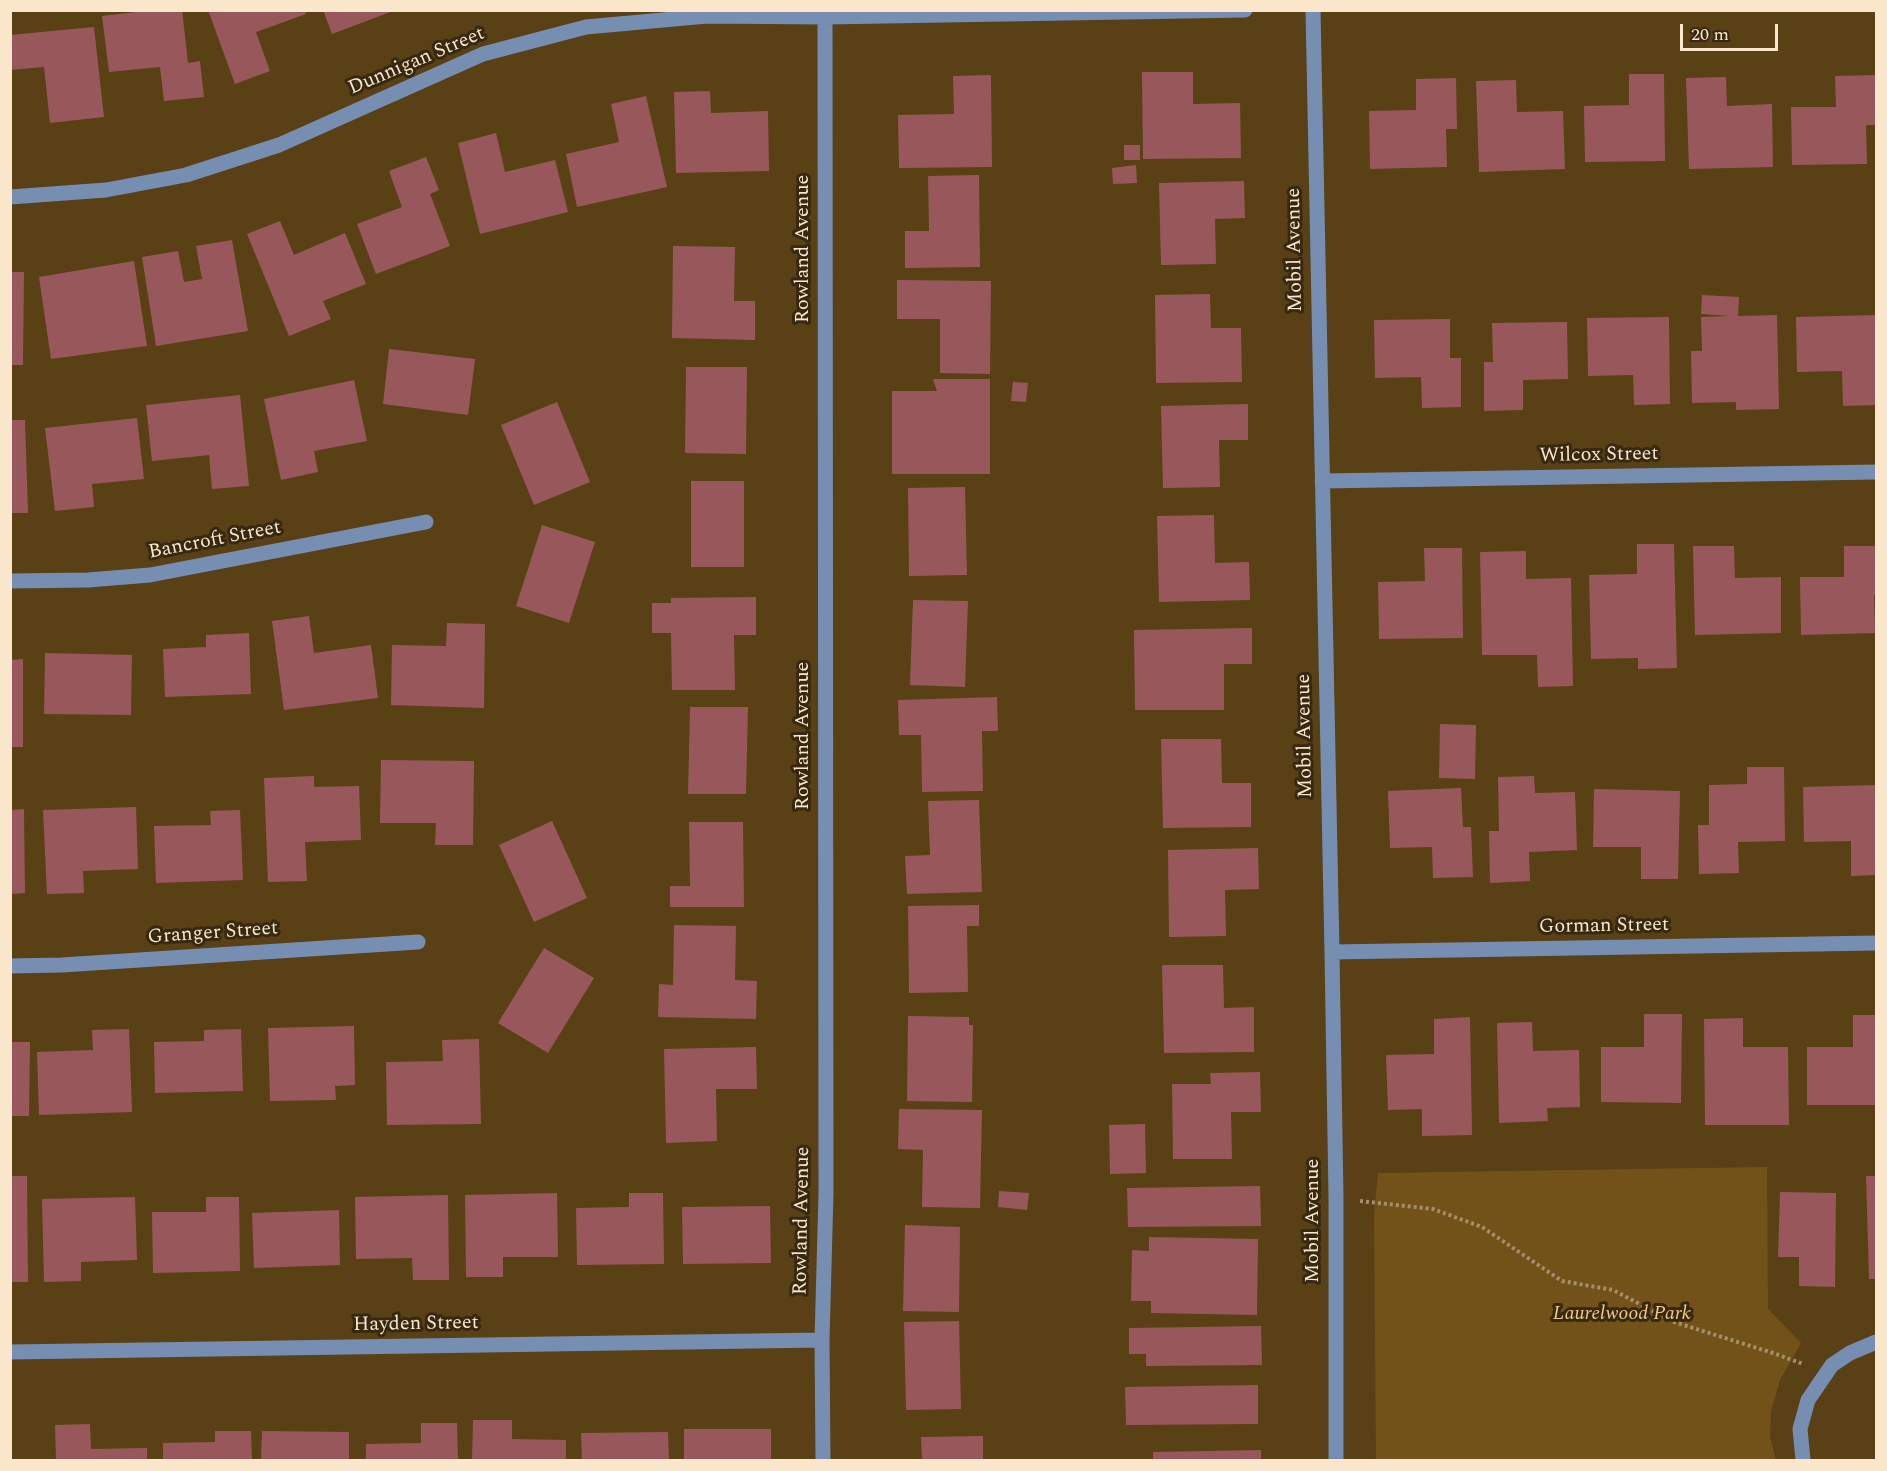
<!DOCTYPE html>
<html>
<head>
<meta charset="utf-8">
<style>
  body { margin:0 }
  #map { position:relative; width:1887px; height:1471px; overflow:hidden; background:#594015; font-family:Spectral,serif }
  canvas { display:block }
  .frame { position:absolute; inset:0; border:12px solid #fae6ca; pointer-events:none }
  .scale { position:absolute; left:1680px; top:24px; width:98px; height:27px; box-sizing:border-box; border:3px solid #fae6ca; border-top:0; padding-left:8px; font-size:18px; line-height:21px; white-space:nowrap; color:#fae6ca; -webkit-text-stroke:4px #372811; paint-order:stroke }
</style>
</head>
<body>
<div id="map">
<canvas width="1887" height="1471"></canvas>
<div class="frame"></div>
<div class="scale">20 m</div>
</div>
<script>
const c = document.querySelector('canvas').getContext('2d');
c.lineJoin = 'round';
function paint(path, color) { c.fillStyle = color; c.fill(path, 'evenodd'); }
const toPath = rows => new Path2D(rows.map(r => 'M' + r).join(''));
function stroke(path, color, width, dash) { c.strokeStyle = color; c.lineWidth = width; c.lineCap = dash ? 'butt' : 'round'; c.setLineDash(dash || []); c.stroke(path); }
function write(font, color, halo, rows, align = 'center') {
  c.font = font + ' Spectral,serif'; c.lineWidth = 6; c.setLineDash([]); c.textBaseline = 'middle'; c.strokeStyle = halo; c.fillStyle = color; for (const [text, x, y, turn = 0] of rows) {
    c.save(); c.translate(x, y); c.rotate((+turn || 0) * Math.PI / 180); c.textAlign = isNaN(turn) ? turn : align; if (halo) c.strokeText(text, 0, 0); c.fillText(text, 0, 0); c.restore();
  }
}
const green = toPath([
  [1767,1167,1768,1309,1801,1343,1780,1380,1771,1411,1770,1437,1776,1460,1376,1460,1374,1215,1378,1173]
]);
const building = toPath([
  [153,10,182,10,188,63,200,61,204,97,164,101,160,67,109,72,102,16],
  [208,10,305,10,306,14,256,32,270,71,235,84],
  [323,10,393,10,393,11,332,34],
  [94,27,104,117,50,123,44,67,10,70,10,35],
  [1142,72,1193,72,1193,104,1240,103,1241,158,1143,159],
  [1629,74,1664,74,1665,161,1585,162,1584,106,1629,105],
  [991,75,992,167,899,168,898,115,954,114,953,76],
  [1875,75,1876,125,1866,125,1867,164,1792,165,1791,107,1836,107,1835,76],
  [1726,77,1727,106,1772,104,1773,167,1689,169,1686,78],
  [1456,78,1457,129,1446,129,1447,167,1370,169,1369,111,1416,110,1416,79],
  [1516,80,1517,112,1563,111,1565,169,1479,172,1476,81],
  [710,91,711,113,768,111,769,171,676,173,674,92],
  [646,96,667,187,577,207,566,154,619,142,611,104],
  [496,133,505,172,555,160,568,212,480,234,458,143],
  [1124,145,1140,145,1140,160,1124,160],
  [426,157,439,190,430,194,450,246,376,274,357,224,402,207,389,171],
  [1136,165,1137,183,1113,184,1112,168],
  [979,175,980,267,905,268,905,231,929,231,928,176],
  [1244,181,1245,218,1215,219,1216,264,1161,265,1159,183],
  [280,221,294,255,345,233,366,284,323,301,331,319,289,336,247,234],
  [232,240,248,331,156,346,142,257,178,251,184,282,202,279,196,246],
  [673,246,735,247,734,301,755,301,755,340,672,338],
  [134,261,147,346,51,359,39,277],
  [10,272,24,272,23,365,10,365],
  [897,280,991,281,990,374,940,373,940,319,897,319],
  [1210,294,1211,328,1241,328,1242,382,1156,383,1155,295],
  [1702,295,1739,297,1738,316,1777,315,1779,409,1736,410,1736,402,1692,403,1691,351,1702,351,1701,317,1730,316,1701,314],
  [1876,315,1876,405,1843,406,1842,371,1797,372,1796,317],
  [1669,317,1670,404,1634,405,1633,375,1588,376,1587,318],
  [1450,319,1450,358,1461,358,1461,407,1422,408,1421,377,1375,378,1374,320],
  [1567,322,1568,379,1523,380,1523,410,1484,411,1484,362,1493,362,1492,323],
  [389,349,475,359,468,415,383,404],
  [686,367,747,367,746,454,685,453],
  [933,379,990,379,990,474,892,474,892,391,937,391],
  [354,380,367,441,314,451,318,472,281,480,264,399],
  [1013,382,1028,383,1026,402,1011,401],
  [240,395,249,486,212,489,209,455,152,461,146,405],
  [557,402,590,482,534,505,501,425],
  [1248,404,1248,440,1219,440,1220,487,1163,488,1161,406],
  [137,418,144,479,92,484,94,507,55,511,45,428],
  [10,420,25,420,28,513,10,513],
  [691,481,744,481,744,567,691,567],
  [965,487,967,575,909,576,908,488],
  [1214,515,1215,563,1249,562,1250,600,1159,602,1157,516],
  [542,525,595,542,569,623,516,606],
  [1637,544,1674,544,1677,668,1638,669,1638,658,1591,659,1589,575,1637,574],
  [1693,546,1734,546,1735,578,1781,577,1781,633,1695,635],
  [1844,546,1876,546,1876,595,1874,595,1875,633,1801,635,1800,577,1844,577],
  [1424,548,1462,548,1463,638,1379,639,1378,582,1425,581],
  [1526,551,1526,579,1571,578,1573,686,1538,687,1537,655,1482,655,1480,552],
  [756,597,756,635,734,635,735,690,672,690,671,633,652,633,652,603,671,603,671,598],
  [913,600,968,601,965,687,910,685],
  [309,616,314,653,371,645,378,698,284,710,272,621],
  [447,623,485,624,484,708,391,705,392,645,446,646],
  [1252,628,1252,664,1224,664,1224,710,1135,710,1134,630],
  [249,633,251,694,165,697,163,649,206,647,206,635],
  [45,653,132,655,131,715,44,714],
  [23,659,23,747,10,747,10,660],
  [997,697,998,731,982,731,983,791,922,792,921,735,899,735,898,700],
  [690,707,748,707,746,794,688,794],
  [1440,724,1476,725,1475,779,1439,778],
  [1161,739,1221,739,1222,783,1251,783,1251,827,1163,828],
  [381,760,474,761,473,845,435,845,436,823,380,823],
  [1747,767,1784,767,1785,841,1738,842,1739,873,1699,874,1698,825,1709,825,1709,785,1747,784],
  [314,776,314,787,359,786,361,840,305,842,307,881,268,882,264,778],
  [1534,776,1535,793,1575,792,1577,850,1529,852,1530,881,1490,883,1489,831,1499,831,1498,777],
  [1876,785,1876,875,1851,876,1851,841,1804,842,1803,787],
  [1461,788,1463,827,1471,827,1473,877,1433,878,1432,847,1390,848,1388,791],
  [1594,789,1680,791,1678,879,1641,879,1641,847,1593,847],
  [979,800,982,892,907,894,905,856,930,855,928,801],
  [136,807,138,869,83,871,84,893,47,894,43,810],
  [24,809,25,893,10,894,10,810],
  [240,810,243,880,156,883,154,826,211,825,210,811],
  [552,821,587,898,534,922,499,845],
  [689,822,743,822,744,907,670,907,670,886,690,886],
  [1258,848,1259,889,1225,890,1226,936,1169,937,1168,850],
  [979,905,979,926,967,926,968,992,909,993,908,906],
  [674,925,736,926,735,980,757,981,756,1019,658,1017,659,984,673,985],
  [544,948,594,978,548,1053,498,1023],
  [1162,965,1223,965,1224,1008,1254,1007,1254,1052,1164,1053],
  [1644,1014,1682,1014,1681,1103,1601,1102,1601,1047,1644,1047],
  [1853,1015,1876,1015,1876,1105,1807,1105,1807,1047,1853,1047],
  [908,1016,969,1017,969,1025,973,1025,972,1102,907,1101],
  [1470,1017,1472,1135,1422,1136,1422,1109,1388,1110,1386,1055,1434,1054,1434,1019],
  [1743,1018,1743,1047,1788,1047,1789,1125,1705,1125,1704,1019],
  [1532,1022,1533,1051,1579,1050,1580,1107,1547,1108,1548,1121,1499,1123,1497,1023],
  [354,1026,355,1085,335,1086,336,1100,270,1101,268,1028],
  [129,1029,132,1112,39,1115,37,1052,93,1050,92,1030],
  [241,1029,243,1091,155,1093,154,1042,204,1041,204,1030],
  [479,1039,481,1124,387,1125,386,1062,443,1061,442,1040],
  [10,1042,30,1042,29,1116,10,1116],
  [756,1047,757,1089,716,1089,717,1141,666,1143,664,1049],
  [1260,1072,1261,1112,1231,1112,1232,1159,1173,1159,1172,1084,1211,1084,1210,1073],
  [899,1109,982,1110,980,1208,922,1207,923,1150,898,1149],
  [1145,1124,1146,1173,1110,1174,1109,1125],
  [10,1176,27,1176,28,1282,10,1282],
  [1866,1176,1876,1176,1876,1279,1869,1279],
  [1260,1186,1261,1226,1128,1227,1127,1188],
  [999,1191,1029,1193,1027,1210,998,1207],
  [1780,1192,1836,1193,1835,1287,1799,1286,1799,1257,1778,1257],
  [557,1193,558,1257,503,1257,503,1277,466,1277,465,1195],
  [629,1193,663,1193,664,1264,577,1265,576,1208,629,1207],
  [448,1195,449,1280,413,1280,412,1258,356,1259,355,1197],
  [135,1197,137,1260,81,1262,81,1281,44,1282,42,1199],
  [206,1197,239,1197,240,1271,153,1273,152,1212,206,1212],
  [770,1206,771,1263,683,1264,682,1207],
  [339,1210,340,1265,254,1268,252,1213],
  [905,1225,960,1227,959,1312,903,1311],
  [1149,1237,1258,1239,1257,1315,1151,1313,1151,1301,1131,1301,1132,1250,1149,1251],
  [959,1321,961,1409,906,1410,904,1322],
  [1261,1326,1262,1365,1146,1366,1146,1354,1129,1354,1129,1328],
  [1258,1385,1258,1424,1126,1425,1125,1387],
  [473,1420,512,1420,512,1439,566,1440,566,1460,472,1460],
  [421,1423,457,1423,458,1460,366,1460,366,1444,421,1443],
  [90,1424,91,1449,147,1448,147,1460,56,1460,55,1425],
  [684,1429,771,1429,771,1460,684,1460],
  [215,1431,251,1431,252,1460,163,1460,163,1443,215,1442],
  [262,1431,349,1432,349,1460,261,1460],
  [668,1432,669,1460,582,1460,581,1433],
  [983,1436,983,1460,922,1460,921,1437],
  [1261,1450,1261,1460,1153,1460,1153,1452]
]);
const path = toPath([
  [1360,1201,1433,1209,1482,1227,1562,1281,1613,1290,1674,1322,1773,1353,1803,1364]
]);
const minor = toPath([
  [1313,10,1332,952,1336,1198,1336,1460],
  [10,197,106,190,186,175,279,145,483,54,586,27,707,16,825,17,1245,10],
  [1322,481,1876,472],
  [10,581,88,580,150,575,426,522],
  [1332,952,1876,943],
  [10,966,62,965,418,942],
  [10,1352,822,1340],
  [823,1460,822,1340,826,1193,825,10],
  [1803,1460,1800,1429,1808,1400,1832,1365,1850,1353,1876,1342]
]);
const streetNames = [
  ["Dunnigan Street",417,62,-23],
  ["Rowland Avenue",804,249,-90],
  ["Mobil Avenue",1296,250,-91],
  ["Wilcox Street",1599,456,-1],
  ["Bancroft Street",215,541,-11],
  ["Rowland Avenue",804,736,-90],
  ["Mobil Avenue",1306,736,-91],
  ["Gorman Street",1604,927,-1],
  ["Granger Street",213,934,-4],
  ["Rowland Avenue",803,1221,-89],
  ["Mobil Avenue",1314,1221,-90],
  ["Hayden Street",416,1325,-1]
];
const parkNames = [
  ["Laurelwood Park",1622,1315]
];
paint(green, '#735219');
paint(building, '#98585b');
stroke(path, '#a58f6b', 4, [3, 3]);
stroke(minor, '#758eb1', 15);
write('20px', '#fae6ca', '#372811', streetNames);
write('italic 20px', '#f4c886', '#372811', parkNames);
</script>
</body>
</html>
